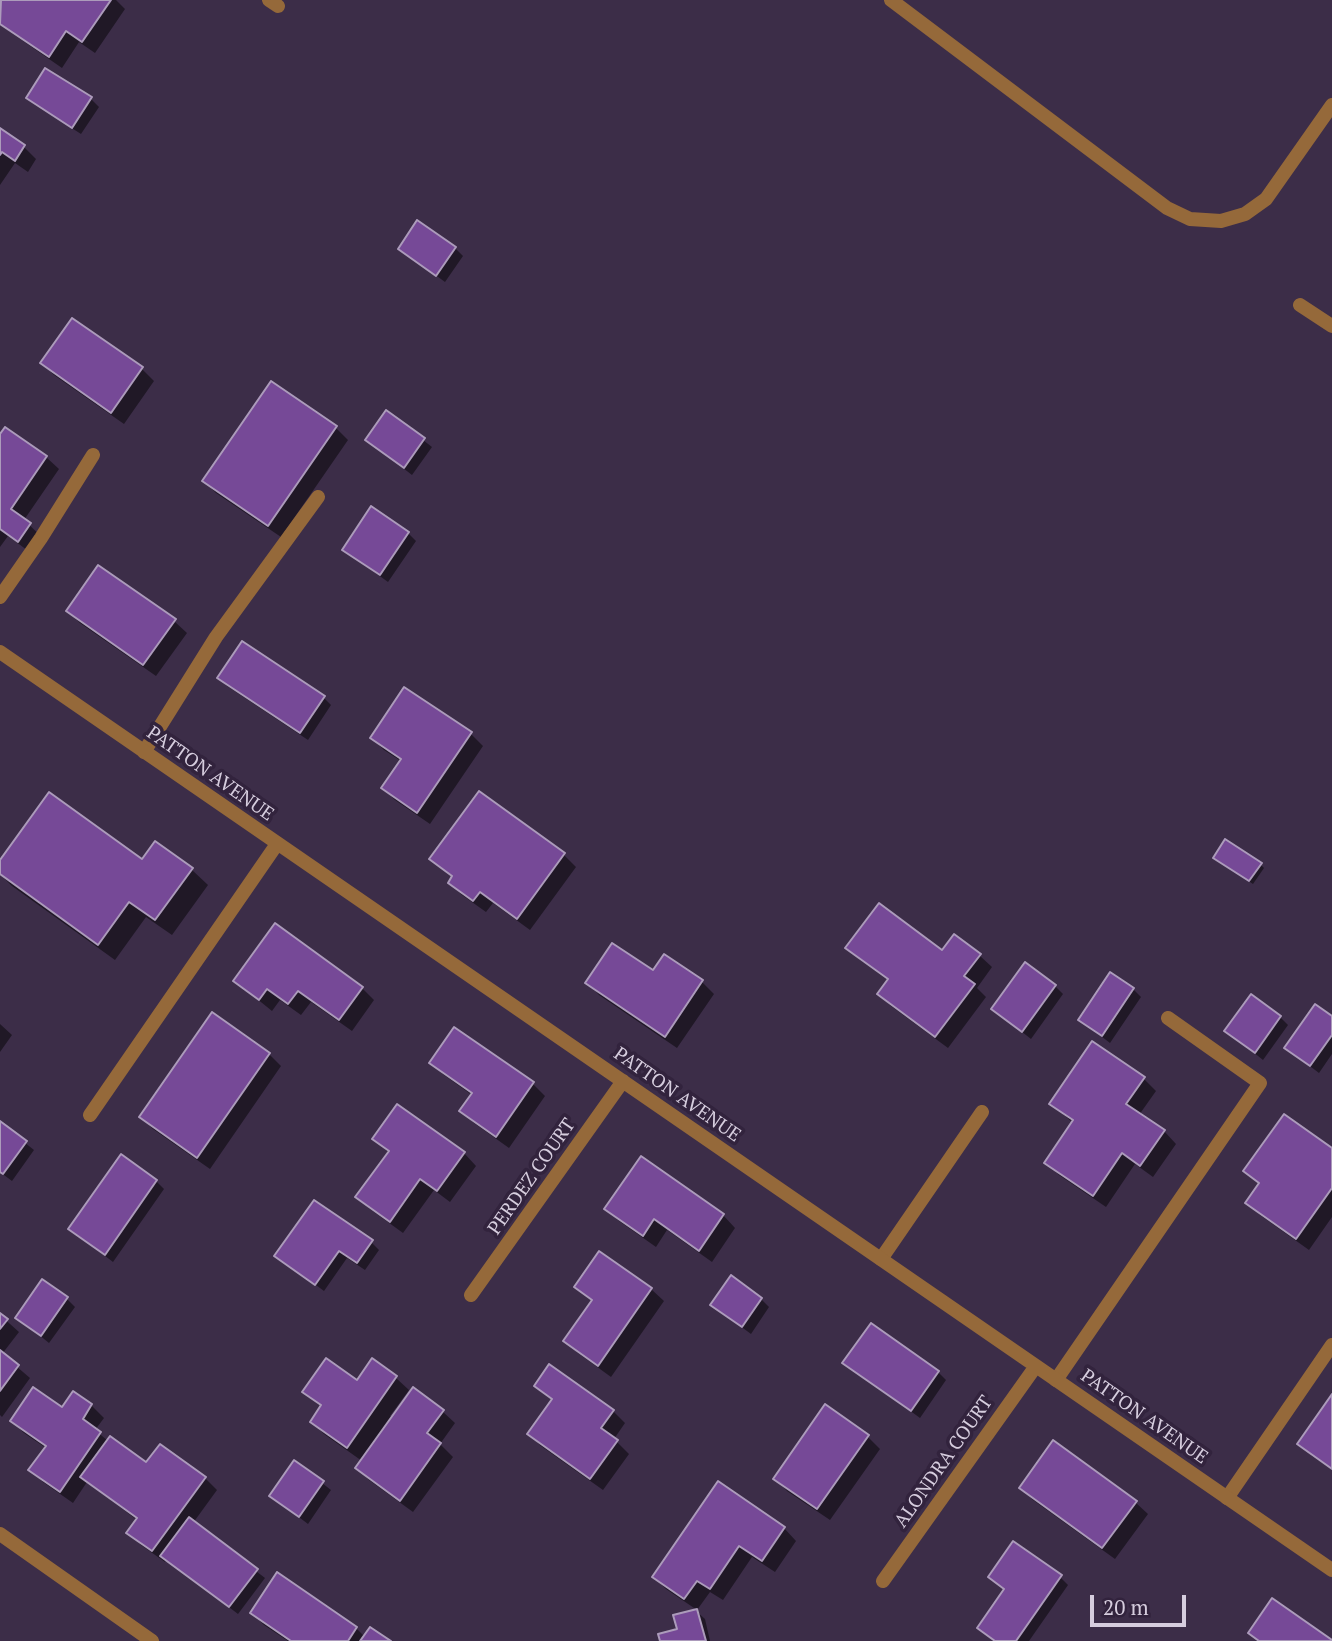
<!DOCTYPE html>
<html>
<head>
<meta charset="utf-8">
<style>
  body { margin:0 }
  #map { position:relative; width:1332px; height:1641px; overflow:hidden; background:#3c2d48; font-family:"PT Serif",serif }
  canvas { display:block }
  .scale { position:absolute; left:1090px; top:1595px; width:96px; height:32px; box-sizing:border-box; border:4px solid #d6cdde; border-top:0; padding-left:9px; font-size:21px; line-height:24px; white-space:nowrap; color:#d6cdde; -webkit-text-stroke:5px #32233d; paint-order:stroke }
</style>
</head>
<body>
<div id="map">
<canvas width="1332" height="1641"></canvas>
<div class="scale">20 m</div>
</div>
<script>
const c = document.querySelector('canvas').getContext('2d');
c.lineJoin = 'round';
function paint(path, color) { c.fillStyle = color; c.fill(path, 'evenodd'); }
const toPath = rows => new Path2D(rows.map(r => 'M' + r).join(''));
function stroke(path, color, width, dash) { c.strokeStyle = color; c.lineWidth = width; c.lineCap = dash ? 'butt' : 'round'; c.setLineDash(dash || []); c.stroke(path); }
function write(font, color, halo, rows, align = 'center') {
  c.font = font + ' "PT Serif",serif'; c.lineWidth = 7; c.setLineDash([]); c.textBaseline = 'middle'; c.strokeStyle = halo; c.fillStyle = color; for (const [text, x, y, turn = 0] of rows) {
    c.save(); c.translate(x, y); c.rotate((+turn || 0) * Math.PI / 180); c.textAlign = isNaN(turn) ? turn : align; if (halo) c.strokeText(text, 0, 0); c.fillText(text, 0, 0); c.restore();
  }
}
const shadow = toPath([
  [3,0,116,0,125,9,95,53,79,42,62,68,0,25,0,4],
  [28,97,91,99,99,107,81,134,36,105],
  [0,130,24,147,36,159,28,172,15,163,0,185],
  [455,248,463,256,445,282,400,249],
  [42,363,142,369,154,381,124,424,54,375],
  [387,412,432,447,412,475,367,440],
  [336,428,348,440,281,537,216,493,204,481],
  [0,437,46,457,59,469,24,520,42,537,31,553,8,536,0,547],
  [408,533,416,541,388,582,344,550],
  [68,611,174,621,187,633,156,676,80,623],
  [219,677,323,697,331,705,308,740,227,686],
  [471,734,483,746,430,824,395,800,383,788,401,761,384,750,372,738],
  [479,793,564,855,576,867,530,930,493,903,486,912,462,895,450,883,453,878,431,859],
  [142,861,191,869,208,885,172,935,146,917,115,960,12,886,0,874,0,863],
  [1219,861,1260,864,1264,868,1253,884],
  [848,948,979,955,992,967,977,988,986,997,948,1048,891,1006,879,994,889,981,860,960],
  [653,973,702,982,714,994,677,1048,599,995,587,982],
  [235,981,362,988,374,1000,352,1031,311,1002,301,1015,280,1000,272,1011],
  [1055,986,1063,994,1031,1039,993,1009],
  [1133,989,1141,997,1110,1043,1080,1020],
  [1280,1017,1288,1025,1263,1060,1227,1031],
  [1332,1018,1332,1054,1319,1073,1286,1048],
  [0,1024,12,1035,0,1052],
  [269,1054,281,1066,210,1169,153,1129,141,1117],
  [431,1063,532,1083,545,1096,509,1148,474,1123,461,1111,472,1095,444,1075],
  [1144,1079,1156,1091,1139,1115,1164,1131,1176,1144,1153,1177,1135,1164,1106,1207,1059,1175,1046,1162,1073,1123,1052,1104],
  [0,1123,34,1150,12,1181,0,1172],
  [374,1139,464,1153,476,1166,450,1202,434,1190,403,1233,370,1209,358,1197,389,1153],
  [1332,1150,1332,1217,1309,1250,1260,1215,1248,1203,1260,1185,1245,1171],
  [642,1158,723,1215,735,1228,712,1262,667,1230,656,1247,619,1221,607,1209],
  [156,1181,164,1189,113,1262,70,1229],
  [371,1242,379,1250,365,1270,347,1258,324,1291,277,1256],
  [600,1253,651,1289,664,1301,611,1377,578,1353,565,1341,593,1302,576,1287],
  [67,1299,75,1307,49,1343,17,1317],
  [761,1299,769,1307,751,1334,712,1305],
  [0,1315,19,1332,2,1354,30,1378,2,1417,0,1415],
  [372,1361,396,1378,409,1390,390,1416,393,1418,442,1411,455,1423,440,1444,453,1457,413,1512,369,1480,357,1468,362,1461,324,1434,312,1422,322,1407,305,1392,357,1382],
  [845,1363,938,1372,946,1380,920,1418],
  [536,1385,613,1411,625,1423,614,1439,629,1454,603,1490,541,1446,529,1434,553,1401],
  [73,1393,91,1405,104,1418,95,1430,108,1441,147,1465,205,1478,217,1490,193,1523,265,1578,238,1614,167,1560,165,1562,141,1545,129,1532,137,1520,87,1482,73,1503,43,1482,31,1470,46,1448,24,1433,12,1421,62,1409],
  [1332,1397,1332,1470,1312,1456,1299,1444],
  [868,1437,880,1449,830,1520,787,1491,775,1478],
  [295,1462,331,1490,308,1524,271,1496],
  [1021,1488,1135,1502,1148,1514,1115,1559,1033,1500],
  [784,1528,796,1541,775,1572,752,1557,723,1600,710,1592,697,1610,666,1589,654,1577],
  [990,1577,1060,1577,1068,1585,1029,1641,995,1641,979,1628,1005,1590],
  [696,1611,705,1619,710,1641,662,1641,679,1630],
  [252,1613,356,1628,365,1637,388,1641,288,1641,264,1625]
]);
const building = toPath([
  [1,0,111,0,82,42,66,31,49,57,0,24,1,0],
  [45,68,92,97,72,128,26,98,45,68],
  [0,128,25,145,15,161,2,152,0,155,0,128],
  [417,220,456,247,436,276,398,249,417,220],
  [72,318,143,367,111,413,40,363,72,318],
  [271,381,337,426,268,526,202,481,271,381],
  [386,410,425,438,404,468,365,440,386,410],
  [5,427,47,456,11,509,31,523,18,542,0,529,0,434,5,427],
  [371,506,409,532,380,575,342,550,371,506],
  [98,565,176,619,143,665,66,611,98,565],
  [242,641,325,696,300,733,217,678,242,641],
  [404,687,472,732,417,813,381,788,401,759,370,738,404,687],
  [479,791,565,853,517,919,480,892,473,901,448,883,452,876,429,859,479,791],
  [49,792,142,859,155,841,193,868,155,920,129,902,98,945,0,874,0,860,49,792],
  [1225,839,1262,863,1249,881,1213,858,1225,839],
  [879,903,942,950,954,934,981,954,964,976,975,984,935,1037,877,994,888,979,845,948,879,903],
  [275,923,363,987,339,1020,298,991,288,1004,267,989,259,1000,233,981,275,923],
  [612,943,653,970,664,954,703,980,665,1037,585,983,612,943],
  [1025,962,1056,985,1022,1032,991,1009,1025,962],
  [1110,972,1134,988,1102,1036,1078,1020,1110,972],
  [1251,994,1281,1016,1255,1053,1224,1031,1251,994],
  [1315,1004,1332,1016,1332,1035,1310,1066,1284,1048,1315,1004],
  [212,1012,270,1053,197,1158,139,1117,212,1012],
  [454,1027,534,1082,496,1137,459,1111,472,1093,429,1063,454,1027],
  [1092,1041,1145,1077,1126,1104,1165,1130,1140,1166,1122,1153,1093,1196,1044,1163,1073,1120,1049,1104,1092,1041],
  [397,1104,465,1152,437,1191,420,1179,390,1222,355,1197,389,1151,372,1139,397,1104],
  [1284,1114,1332,1148,1332,1188,1296,1239,1245,1203,1259,1183,1243,1171,1284,1114],
  [0,1121,27,1141,3,1174,0,1172,0,1121],
  [121,1154,157,1180,105,1255,68,1229,121,1154],
  [641,1156,724,1214,699,1251,654,1219,643,1236,604,1209,641,1156],
  [314,1200,373,1240,357,1263,339,1251,315,1285,274,1256,314,1200],
  [599,1251,652,1288,598,1366,563,1341,592,1300,574,1287,599,1251],
  [731,1275,762,1298,742,1327,710,1305,731,1275],
  [42,1279,68,1297,41,1336,15,1318,42,1279],
  [0,1313,8,1319,0,1329,0,1313],
  [871,1323,939,1371,911,1411,842,1363,871,1323],
  [0,1350,19,1365,0,1391,0,1350],
  [326,1358,357,1380,372,1358,397,1376,347,1448,310,1422,321,1405,302,1392,326,1358],
  [549,1364,614,1410,601,1428,618,1440,590,1479,527,1434,552,1399,534,1386,549,1364],
  [33,1387,62,1407,73,1391,92,1404,83,1419,101,1432,60,1492,28,1470,46,1446,10,1421,33,1387],
  [413,1387,444,1410,427,1433,441,1443,400,1501,355,1468,413,1387],
  [1332,1394,1332,1469,1297,1444,1332,1394],
  [825,1404,869,1435,817,1509,773,1479,825,1404],
  [110,1436,146,1462,160,1444,206,1477,152,1551,126,1533,137,1518,80,1477,110,1436],
  [1053,1440,1137,1501,1102,1548,1019,1488,1053,1440],
  [294,1460,324,1481,299,1517,269,1496,294,1460],
  [718,1481,785,1527,762,1561,739,1546,710,1589,697,1581,684,1599,652,1577,718,1481],
  [189,1517,258,1569,229,1607,160,1556,189,1517],
  [1013,1541,1062,1575,1016,1641,995,1641,977,1628,1004,1589,988,1577,1013,1541],
  [277,1572,357,1627,348,1641,291,1641,250,1613,277,1572],
  [1272,1598,1332,1640,1332,1641,1259,1641,1248,1633,1272,1598],
  [697,1609,706,1641,660,1641,658,1634,677,1629,673,1615,697,1609],
  [370,1627,391,1641,360,1641,370,1627]
]);
const service = toPath([
  [891,0,1167,208,1190,219,1221,221,1245,214,1266,199,1332,105],
  [1300,305,1332,326],
  [0,597,41,538,93,455],
  [144,752,216,637,318,497],
  [881,1259,982,1112],
  [1056,1380,1260,1083,1168,1018],
  [1227,1498,1332,1345]
]);
const minor = toPath([
  [269,0,278,6],
  [0,652,1332,1570],
  [90,1115,277,844],
  [471,1295,623,1081],
  [0,1534,152,1641],
  [883,1581,1036,1366]
]);
const streetNames = [
  ["PATTON AVENUE",210,774,35],
  ["PATTON AVENUE",677,1095,35],
  ["PERDEZ COURT",532,1177,-55],
  ["PATTON AVENUE",1144,1417,35],
  ["ALONDRA COURT",944,1462,-55]
];
paint(shadow, '#0007');
paint(building, '#764997');
stroke(building, '#ac9bbb', 2);
stroke(service, '#95693a', 14);
stroke(minor, '#95693a', 14);
write('19px', '#d6cdde', '#32233d', streetNames);
</script>
</body>
</html>
